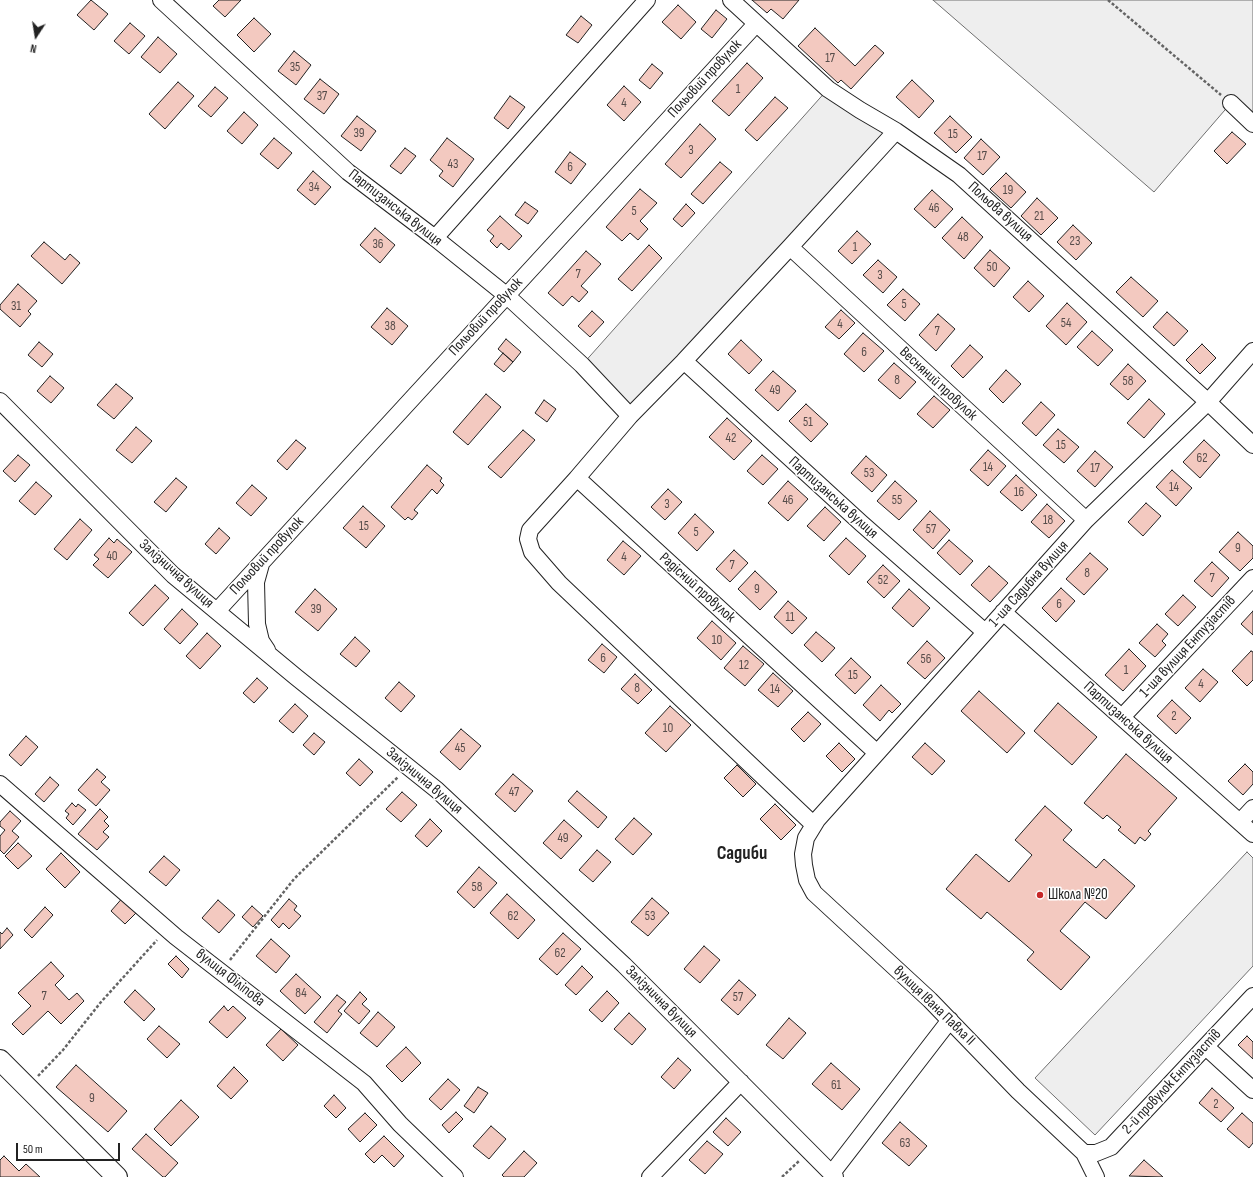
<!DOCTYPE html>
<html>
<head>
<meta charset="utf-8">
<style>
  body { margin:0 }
  #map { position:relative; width:1253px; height:1177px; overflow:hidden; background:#fff; font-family:"Sofia Sans Condensed",sans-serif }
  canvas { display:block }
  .north { position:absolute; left:16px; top:16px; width:40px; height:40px; -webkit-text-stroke:3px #fff; paint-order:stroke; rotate:192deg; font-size:11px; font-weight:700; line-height:16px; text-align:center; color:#222 }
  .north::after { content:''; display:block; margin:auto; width:14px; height:18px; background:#222; clip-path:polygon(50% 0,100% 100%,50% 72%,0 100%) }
  .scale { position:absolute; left:16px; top:1143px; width:104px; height:18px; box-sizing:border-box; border:2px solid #222; border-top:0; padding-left:5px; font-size:12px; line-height:14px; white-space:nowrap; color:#222; -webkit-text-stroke:3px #fff; paint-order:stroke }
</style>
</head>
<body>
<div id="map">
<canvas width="1253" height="1177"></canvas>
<div class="north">N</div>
<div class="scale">50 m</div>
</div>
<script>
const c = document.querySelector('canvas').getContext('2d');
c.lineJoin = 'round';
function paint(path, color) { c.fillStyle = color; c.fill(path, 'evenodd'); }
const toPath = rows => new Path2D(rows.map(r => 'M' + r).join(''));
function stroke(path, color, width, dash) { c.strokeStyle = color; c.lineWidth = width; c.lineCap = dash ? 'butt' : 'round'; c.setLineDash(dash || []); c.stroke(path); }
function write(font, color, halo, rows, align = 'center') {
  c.font = font + ' "Sofia Sans Condensed",sans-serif'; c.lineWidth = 3; c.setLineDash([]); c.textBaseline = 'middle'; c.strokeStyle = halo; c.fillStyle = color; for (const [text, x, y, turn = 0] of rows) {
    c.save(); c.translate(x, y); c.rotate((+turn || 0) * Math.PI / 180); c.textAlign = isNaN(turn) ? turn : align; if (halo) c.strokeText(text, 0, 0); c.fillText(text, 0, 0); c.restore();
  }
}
const green = toPath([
  [933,0,1253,0,1253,124,1231,103,1154,192,933,0],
  [828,89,896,131,630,416,582,365,828,89],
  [1247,852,1253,858,1253,966,1095,1135,1035,1078,1247,852]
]);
const building = toPath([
  [91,0,108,14,94,30,77,15,91,0],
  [219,0,241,0,225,17,213,6,219,0],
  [752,0,799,0,783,19,771,9,767,13,752,0],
  [678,5,696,22,681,39,662,22,678,5],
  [716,10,727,19,712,38,701,29,716,10],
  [581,16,592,25,578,43,566,35,581,16],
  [254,18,271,34,254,52,237,35,254,18],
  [130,23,145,36,129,54,114,41,130,23],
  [815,28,855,66,875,45,884,53,851,89,841,80,838,83,798,46,815,28],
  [158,37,177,54,160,73,141,57,158,37],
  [294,51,311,65,296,85,278,71,294,51],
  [747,63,763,78,729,116,712,101,747,63],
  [652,64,663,73,650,89,639,80,652,64],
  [320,79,339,94,324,114,304,99,320,79],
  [912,80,934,101,919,118,896,97,912,80],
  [178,82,194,96,165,129,149,114,178,82],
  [624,86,641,102,624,121,607,105,624,86],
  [215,87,228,98,211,117,198,106,215,87],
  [510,96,525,107,508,129,494,118,510,96],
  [775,97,788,108,757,141,745,130,775,97],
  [244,112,258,125,242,144,227,131,244,112],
  [357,116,376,131,361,151,341,136,357,116],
  [950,116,972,137,956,153,934,133,950,116],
  [700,124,716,139,681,178,665,164,700,124],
  [1232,132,1246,144,1227,164,1214,151,1232,132],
  [274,138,292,153,278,169,260,154,274,138],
  [447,138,474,159,453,187,439,176,443,171,430,160,447,138],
  [981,139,1000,157,983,175,964,158,981,139],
  [405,148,416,156,401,174,390,166,405,148],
  [570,152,586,164,571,184,555,172,570,152],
  [720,162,732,172,703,204,691,194,720,162],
  [313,171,331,187,315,205,297,190,313,171],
  [1006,173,1026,192,1011,208,990,189,1006,173],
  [640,189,657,203,640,221,648,229,638,240,630,233,622,241,606,227,640,189],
  [932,190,953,209,935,228,914,209,932,190],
  [1037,198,1058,218,1041,235,1021,216,1037,198],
  [525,202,538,211,528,224,515,215,525,202],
  [686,204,695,213,682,227,673,219,686,204],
  [500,216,522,236,509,250,501,243,497,248,490,241,494,236,487,230,500,216],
  [962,217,983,237,964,259,942,238,962,217],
  [1073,225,1092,243,1076,260,1057,242,1073,225],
  [375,228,395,245,380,263,360,245,375,228],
  [857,231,871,244,852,264,838,251,857,231],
  [44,242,65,260,70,254,80,263,62,284,31,256,44,242],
  [649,245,662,258,632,291,618,279,649,245],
  [990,250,1010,268,994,287,974,268,990,250],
  [586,251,601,264,581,286,588,292,579,302,572,296,563,306,548,293,586,251],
  [878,260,897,277,883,293,863,275,878,260],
  [1131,277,1158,301,1143,317,1116,292,1131,277],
  [1028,281,1044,296,1029,312,1013,297,1028,281],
  [18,284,37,301,28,311,31,314,20,327,0,309,0,305,18,284],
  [903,289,920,304,905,321,887,305,903,289],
  [1067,303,1087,322,1066,345,1046,326,1067,303],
  [387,308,408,326,392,345,371,327,387,308],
  [841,310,855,323,839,339,825,327,841,310],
  [592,311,604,322,590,337,578,326,592,311],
  [1167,312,1188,331,1174,346,1153,327,1167,312],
  [938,314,955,329,936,351,919,335,938,314],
  [1092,331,1113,350,1098,366,1077,347,1092,331],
  [863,333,884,351,864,372,844,354,863,333],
  [506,339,521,352,513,362,498,349,506,339],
  [741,340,762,360,749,374,728,354,741,340],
  [39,342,53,354,42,367,28,355,39,342],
  [1202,344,1216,358,1200,374,1186,360,1202,344],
  [970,345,983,357,963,378,951,366,970,345],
  [503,353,513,362,504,372,494,364,503,353],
  [894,363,916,382,900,399,878,380,894,363],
  [1128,364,1146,381,1128,400,1110,384,1128,364],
  [1006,370,1021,384,1003,403,989,389,1006,370],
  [773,371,796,391,778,411,755,390,773,371],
  [50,376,64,388,51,403,37,391,50,376],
  [116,384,133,398,114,419,97,405,116,384],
  [486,394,501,407,468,445,453,432,486,394],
  [934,396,950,410,933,428,917,414,934,396],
  [1149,399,1165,414,1144,438,1127,423,1149,399],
  [544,400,556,409,547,422,535,413,544,400],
  [1041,402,1055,415,1036,436,1022,423,1041,402],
  [806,404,828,424,811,442,789,421,806,404],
  [727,418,752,441,734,460,709,437,727,418],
  [136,427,152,441,132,463,116,450,136,427],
  [1058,429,1079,447,1064,463,1043,445,1058,429],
  [523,430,535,440,501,478,488,467,523,430],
  [296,440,306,448,287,470,277,461,296,440],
  [1204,440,1220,455,1200,478,1183,462,1204,440],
  [988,450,1006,466,988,486,970,470,988,450],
  [1095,451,1113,467,1095,487,1077,471,1095,451],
  [18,455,30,465,15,482,3,471,18,455],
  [762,455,778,469,763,485,747,471,762,455],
  [866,456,887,475,872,492,851,473,866,456],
  [427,465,442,478,440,481,444,485,437,494,432,489,414,510,418,513,412,520,408,517,405,520,391,507,427,465],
  [1172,470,1192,488,1176,506,1156,487,1172,470],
  [1016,475,1037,495,1022,511,1000,492,1016,475],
  [176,478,187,487,166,512,154,502,176,478],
  [788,481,808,499,788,521,768,503,788,481],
  [895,481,917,501,899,520,877,501,895,481],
  [36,482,52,496,35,515,19,501,36,482],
  [252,485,267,498,251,516,236,503,252,485],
  [668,489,682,502,665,520,651,507,668,489],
  [1146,503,1161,516,1143,536,1128,522,1146,503],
  [1047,504,1065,521,1049,538,1031,522,1047,504],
  [363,506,385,526,366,548,343,528,363,506],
  [825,507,841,522,824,541,807,526,825,507],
  [930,511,950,530,933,549,913,530,930,511],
  [695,514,714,532,697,551,678,533,695,514],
  [80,519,92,530,67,560,54,549,80,519],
  [219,528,230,538,216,554,205,544,219,528],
  [1238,532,1253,546,1253,558,1240,571,1219,552,1238,532],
  [109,538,114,543,117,539,132,552,108,578,93,565,99,559,94,555,109,538],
  [846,538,866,556,849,575,829,556,846,538],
  [949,540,973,561,960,575,937,553,949,540],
  [623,541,641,556,624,575,607,560,623,541],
  [734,550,748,563,730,582,716,569,734,550],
  [1090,553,1108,569,1084,595,1066,579,1090,553],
  [1212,562,1229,578,1212,597,1194,581,1212,562],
  [883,565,900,581,884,598,867,582,883,565],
  [989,566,1008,583,990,602,971,585,989,566],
  [755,571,777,592,760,610,738,589,755,571],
  [155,585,169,598,143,626,129,613,155,585],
  [1061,588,1075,601,1056,622,1042,608,1061,588],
  [315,589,337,609,318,631,295,612,315,589],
  [909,589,930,608,913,627,892,608,909,589],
  [1183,595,1196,607,1178,626,1165,614,1183,595],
  [788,601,807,618,792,634,774,617,788,601],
  [182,609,198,624,180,644,164,629,182,609],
  [1253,611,1253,635,1241,624,1253,611],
  [712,621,736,643,721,660,697,638,712,621],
  [1157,624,1168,634,1162,641,1166,645,1155,657,1139,643,1157,624],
  [816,632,835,648,822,662,804,645,816,632],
  [207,633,221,646,200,669,186,656,207,633],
  [355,637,370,651,356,667,340,654,355,637],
  [927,641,945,658,925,679,907,663,927,641],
  [602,644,617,657,604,673,588,660,602,644],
  [743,646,764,664,745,686,724,668,743,646],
  [1129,649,1146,666,1123,691,1105,675,1129,649],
  [1251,651,1253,652,1253,680,1247,686,1232,671,1251,651],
  [851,658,871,677,855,694,835,675,851,658],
  [1203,669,1218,682,1200,702,1185,688,1203,669],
  [773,673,793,691,778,707,758,690,773,673],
  [635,674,652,690,638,704,621,689,635,674],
  [257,678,268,688,254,703,243,693,257,678],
  [399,682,415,696,401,712,385,698,399,682],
  [881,685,901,704,892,713,889,710,880,721,863,705,881,685],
  [979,691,1025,733,1007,753,961,711,979,691],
  [1172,700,1191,718,1176,734,1157,716,1172,700],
  [1058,703,1097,737,1072,765,1034,731,1058,703],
  [295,704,308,716,293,733,279,721,295,704],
  [670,706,691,725,666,752,645,733,670,706],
  [808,712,821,724,804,742,791,729,808,712],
  [461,729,481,746,460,770,440,752,461,729],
  [314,733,325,742,314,755,303,745,314,733],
  [26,736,38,747,21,766,9,755,26,736],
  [839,743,855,759,842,772,826,756,839,743],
  [925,743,945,761,932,775,912,757,925,743],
  [1126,754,1177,798,1148,831,1151,834,1145,841,1140,837,1135,844,1118,830,1121,827,1107,815,1103,819,1084,803,1126,754],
  [359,759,373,772,360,786,346,773,359,759],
  [1245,764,1253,772,1253,784,1243,795,1228,781,1245,764],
  [737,765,756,784,743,797,724,778,737,765],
  [97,769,106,777,101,782,110,790,96,806,78,790,97,769],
  [513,774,533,791,515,812,495,794,513,774],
  [50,777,59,785,44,802,35,794,50,777],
  [577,791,607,817,598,828,568,801,577,791],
  [402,792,417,805,401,822,386,809,402,792],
  [72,803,76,807,78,804,86,810,73,825,66,818,69,814,65,811,72,803],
  [775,804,796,825,781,840,760,819,775,804],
  [1045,806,1072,830,1063,840,1096,868,1104,859,1135,886,1106,919,1085,902,1060,931,1090,957,1061,990,1027,960,1034,952,987,912,981,919,946,889,976,854,1009,882,1032,855,1015,840,1045,806],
  [100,809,108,817,104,821,109,826,103,832,109,837,97,850,78,834,100,809],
  [10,811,21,821,12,831,19,837,4,854,0,850,0,836,5,830,0,826,0,822,10,811],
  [634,818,652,834,633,855,615,839,634,818],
  [430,819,442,831,427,847,415,836,430,819],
  [564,820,582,836,561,859,543,843,564,820],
  [18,843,32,856,18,869,5,856,18,843],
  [597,850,611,862,593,882,579,870,597,850],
  [61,853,80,872,65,888,46,869,61,853],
  [164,856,180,870,166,886,149,872,164,856],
  [479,867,497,883,474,908,457,892,479,867],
  [507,894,535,920,518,939,490,913,507,894],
  [125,895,140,909,125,924,111,911,125,895],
  [652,898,669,913,648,936,631,922,652,898],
  [289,899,297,906,294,910,301,916,289,929,283,923,279,928,271,920,289,899],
  [218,900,235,915,219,933,202,918,218,900],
  [252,906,263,916,253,927,242,917,252,906],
  [45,907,53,915,32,938,24,930,45,907],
  [7,928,13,935,0,949,0,932,2,934,7,928],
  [563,933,581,949,557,975,539,959,563,933],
  [271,939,290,956,276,973,256,956,271,939],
  [704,946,720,960,700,983,684,969,704,946],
  [176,956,189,969,182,978,168,964,176,956],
  [51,962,64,976,55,985,69,1000,77,993,84,1001,61,1024,48,1011,23,1035,12,1024,31,1006,18,993,51,962],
  [582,966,593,977,576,995,565,985,582,966],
  [296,974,321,997,305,1014,280,991,296,974],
  [739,980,756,995,738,1015,721,1000,739,980],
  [135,990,155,1009,144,1021,124,1002,135,990],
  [607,991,619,1003,602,1022,589,1010,607,991],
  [360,992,367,999,362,1004,370,1011,359,1024,344,1011,360,992],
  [337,995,346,1002,338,1011,342,1014,327,1033,314,1022,337,995],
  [224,1006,228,1011,233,1006,246,1018,227,1038,209,1022,224,1006],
  [378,1012,395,1027,377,1047,360,1033,378,1012],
  [629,1013,646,1029,632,1045,614,1029,629,1013],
  [789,1018,806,1033,783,1059,766,1045,789,1018],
  [159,1026,180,1044,167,1058,147,1039,159,1026],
  [281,1029,298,1045,283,1061,266,1045,281,1029],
  [1247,1036,1253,1042,1253,1059,1238,1045,1247,1036],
  [406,1047,421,1063,402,1082,386,1066,406,1047],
  [678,1058,691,1070,674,1089,661,1077,678,1058],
  [831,1063,860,1089,842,1110,812,1084,831,1063],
  [76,1065,127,1111,108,1132,56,1087,76,1065],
  [234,1067,248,1081,231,1099,217,1086,234,1067],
  [448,1079,460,1090,441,1110,429,1099,448,1079],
  [478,1087,488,1093,474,1113,464,1106,478,1087],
  [1212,1088,1234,1108,1221,1122,1199,1103,1212,1088],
  [334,1095,346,1108,336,1118,324,1106,334,1095],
  [181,1100,199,1117,171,1146,154,1129,181,1100],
  [456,1112,463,1119,449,1133,442,1125,456,1112],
  [365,1113,377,1125,360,1142,348,1129,365,1113],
  [1242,1113,1253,1123,1253,1143,1249,1148,1227,1129,1242,1113],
  [726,1118,741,1132,728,1146,713,1132,726,1118],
  [900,1122,927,1146,909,1166,882,1143,900,1122],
  [491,1126,506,1139,489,1159,473,1146,491,1126],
  [146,1134,178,1163,165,1177,163,1177,132,1149,146,1134],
  [384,1136,404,1156,394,1167,382,1155,374,1163,365,1154,384,1136],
  [707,1141,723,1154,705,1174,689,1160,707,1141],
  [524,1151,537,1163,524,1177,504,1177,502,1175,524,1151],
  [4,1156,19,1171,26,1164,40,1177,0,1177,0,1160,4,1156],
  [1144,1160,1163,1177,1129,1176,1144,1160]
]);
const path = toPath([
  [1108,0,1221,95],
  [230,960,294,879,398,777],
  [38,1076,63,1050,101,1002,157,940],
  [782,1177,799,1161]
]);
const minor = toPath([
  [161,0,348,172,435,238,506,295,582,365,630,416],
  [731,0,828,89,860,110,896,131,959,175,1208,402,1253,445],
  [1231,103,1253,124],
  [435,238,647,0],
  [790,247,1086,520],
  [684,361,861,523,985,632],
  [0,401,173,575,296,677,437,790,624,965,835,1177],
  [577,478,530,530,528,539,532,552,559,583,814,825],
  [261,564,256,582,257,624,261,641,267,650],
  [217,611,756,24],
  [1003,612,1253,834],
  [1122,717,1253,578],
  [877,753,577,478,630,416,684,361,790,247,896,131],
  [0,784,176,937,364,1083,400,1124,455,1177],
  [1240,822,1253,808],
  [1206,1047,1253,1090],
  [1084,1153,1096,1153,1111,1147,1253,996],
  [832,1173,950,1020],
  [650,1177,741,1082],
  [1096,1177,1084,1153,1018,1091,930,1000,814,893,807,880,804,865,803,854,806,838,817,820,1086,520,1208,402,1253,351]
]);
const major = toPath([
  [0,1060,117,1177]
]);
const markers = [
  [1040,895,4,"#c62828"]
];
const numberNames = [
  ["17",830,59],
  ["35",295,68],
  ["1",738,90],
  ["37",322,97],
  ["4",624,104],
  ["39",359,134],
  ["15",953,135],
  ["3",691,151],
  ["17",982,157],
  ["43",453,165],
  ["6",570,168],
  ["34",314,188],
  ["19",1008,191],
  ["46",934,209],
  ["5",634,212],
  ["21",1039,217],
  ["48",963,238],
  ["23",1075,242],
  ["36",378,245],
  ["1",855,248],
  ["50",992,268],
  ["7",578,275],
  ["3",880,276],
  ["5",904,305],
  ["31",16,307],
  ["54",1066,324],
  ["4",840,325],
  ["38",390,327],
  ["7",937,332],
  ["6",864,353],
  ["8",897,381],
  ["58",1128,382],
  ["49",775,391],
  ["51",808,423],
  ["42",731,439],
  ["15",1061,446],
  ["62",1202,459],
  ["14",988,468],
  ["17",1095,469],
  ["53",869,474],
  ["14",1174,488],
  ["16",1019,493],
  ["46",788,501],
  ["55",897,501],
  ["3",667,505],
  ["18",1048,521],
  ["15",364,527],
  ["57",931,530],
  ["5",696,533],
  ["9",1238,549],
  ["40",112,557],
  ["4",624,558],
  ["7",732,566],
  ["8",1087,574],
  ["7",1212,579],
  ["52",883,581],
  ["9",757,590],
  ["6",1059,605],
  ["39",316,610],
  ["11",790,618],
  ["10",717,641],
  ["6",603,659],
  ["56",926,660],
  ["12",744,666],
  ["1",1126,671],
  ["15",853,676],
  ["4",1201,685],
  ["8",637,689],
  ["14",775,690],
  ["2",1174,717],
  ["10",668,729],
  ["45",460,749],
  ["47",514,793],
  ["49",563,839],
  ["58",477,888],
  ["62",513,917],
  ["53",650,917],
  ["62",560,954],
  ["84",301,994],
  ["7",44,997],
  ["57",738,998],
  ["61",836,1086],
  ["9",92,1099],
  ["2",1216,1105],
  ["63",905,1144]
];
const streetNames = [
  ["Польовий провулок",705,79,-47],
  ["Партизанська вулиця",395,208,38],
  ["Польова вулиця",1000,212,42],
  ["Польовий провулок",486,317,-47],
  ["Весняний провулок",938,384,43],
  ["Партизанська вулиця",833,498,42],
  ["Польовий провулок",267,556,-47],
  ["Залізнична вулиця",176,574,42],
  ["1-ша Садибна вулиця",1029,584,-48],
  ["Радісний провулок",697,588,42],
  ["1-ша вулиця Ентузіастів",1188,647,-47],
  ["Партизанська вулиця",1128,723,42],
  ["Залізнична вулиця",424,781,40],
  ["вулиця Філіпова",230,978,38],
  ["Залізнична вулиця",661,1002,45],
  ["вулиця Івана Павла II",934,1006,44],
  ["2-й провулок Ентузіастів",1172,1082,-47]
];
const poiNames = [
  ["Школа №20",1048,895]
];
const districtNames = [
  ["Садиби",742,854]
];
paint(green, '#eee');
stroke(green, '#6f6f6f', 1);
paint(building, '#f3c9c0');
stroke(building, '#222', 1);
stroke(minor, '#222', 18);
stroke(major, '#222', 22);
stroke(path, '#646464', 2.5, [3, 2]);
stroke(minor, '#fff', 16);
stroke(major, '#fff', 20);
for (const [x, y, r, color] of markers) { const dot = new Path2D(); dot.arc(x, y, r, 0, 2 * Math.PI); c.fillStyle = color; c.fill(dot); stroke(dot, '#fff', 1.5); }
write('13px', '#564c4a', null, numberNames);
write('15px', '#222', '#fff', streetNames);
write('15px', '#222', '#fff', poiNames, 'left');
write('bold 19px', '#222', '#fff', districtNames);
</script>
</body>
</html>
